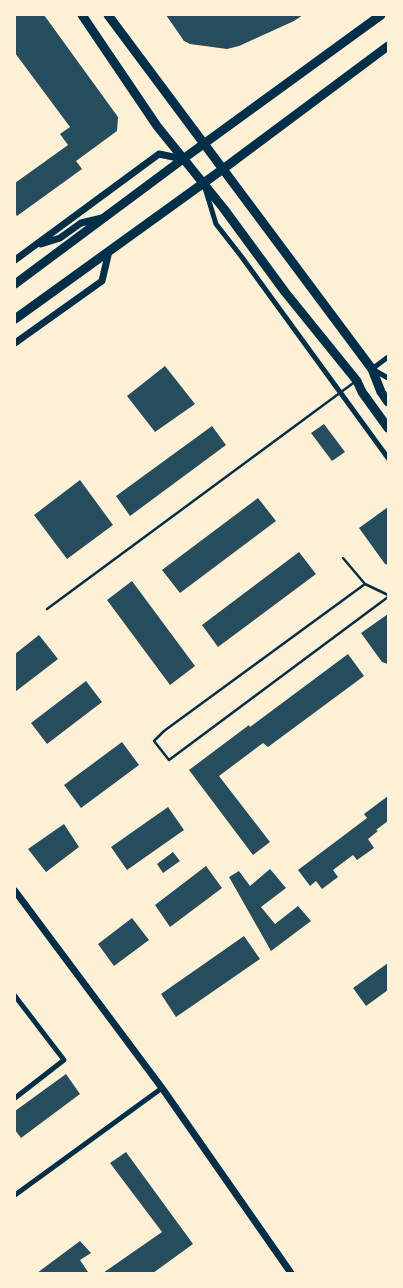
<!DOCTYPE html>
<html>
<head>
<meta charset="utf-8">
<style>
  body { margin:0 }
  #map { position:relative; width:403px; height:1288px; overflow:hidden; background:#fdf0d5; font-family:Inter,sans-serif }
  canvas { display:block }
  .frame { position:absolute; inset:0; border:16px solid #fdf0d5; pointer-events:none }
</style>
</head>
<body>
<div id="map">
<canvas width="403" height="1288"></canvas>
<div class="frame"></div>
</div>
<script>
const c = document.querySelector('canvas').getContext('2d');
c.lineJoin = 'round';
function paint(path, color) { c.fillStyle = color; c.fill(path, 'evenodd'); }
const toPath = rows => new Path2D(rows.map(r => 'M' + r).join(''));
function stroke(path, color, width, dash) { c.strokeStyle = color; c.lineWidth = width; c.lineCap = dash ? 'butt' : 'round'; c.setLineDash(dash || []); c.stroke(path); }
const building = toPath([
  [15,15,44,15,118,117,117,131,76,161,82,169,17,216,15,213,15,183,68,145,60,134,70,127,15,53],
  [166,15,303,15,294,21,239,46,227,49,190,44,184,41],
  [165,366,195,404,155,432,127,396],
  [324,424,345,452,332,461,311,433],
  [212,426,226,445,130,516,116,496],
  [80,480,113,525,67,559,34,515],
  [258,498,276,521,180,593,162,570],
  [388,507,388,565,385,564,359,528],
  [299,552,316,574,218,647,202,625],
  [132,581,195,666,170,685,107,600],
  [388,614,388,664,382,662,361,633],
  [39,635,58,659,15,692,15,654],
  [348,654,364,676,268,747,263,743,219,776,270,842,253,855,189,770,249,725,250,727],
  [86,681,102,702,47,744,31,723],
  [122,742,139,765,81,808,64,785],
  [388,796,388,821,376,830,378,831,368,839,374,848,357,860,353,855,333,870,338,877,322,889,316,881,310,886,298,870,367,818,364,814],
  [168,807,184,830,127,870,111,847],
  [64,824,79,847,46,872,28,849],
  [173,852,180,861,163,873,157,864],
  [206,866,222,888,170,927,155,905],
  [270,869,286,888,261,907,275,924,298,906,311,921,271,951,229,877,239,871,250,886],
  [132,918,149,940,114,966,98,944],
  [244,936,260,959,176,1017,161,994],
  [388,963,388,990,366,1006,353,988],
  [66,1074,80,1094,21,1138,15,1130,15,1111],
  [126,1152,193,1244,153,1273,103,1273,162,1232,110,1163],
  [80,1241,91,1253,80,1260,88,1272,86,1273,37,1273]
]);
const service = toPath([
  [343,558,365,584],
  [388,595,365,584,164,731,154,741,169,760,388,597],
  [47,609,356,381]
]);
const minor = toPath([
  [205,188,216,224,241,256,388,458],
  [388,357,372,369,388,378],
  [15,996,64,1060,15,1098],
  [15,1195,162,1088]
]);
const tertiary = toPath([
  [41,244,60,238,81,223,102,218],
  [15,260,159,154,183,159],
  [15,343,102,281,109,251],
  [15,891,162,1088,291,1273]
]);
const primary = toPath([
  [82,15,157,126,224,209,285,292,357,381,362,392,388,428],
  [108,15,372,369,381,392,388,402],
  [15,284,183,159,381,15],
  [15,319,223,169,388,46]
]);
paint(building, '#264d5e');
stroke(service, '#003049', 2.5);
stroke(minor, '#003049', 5);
stroke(tertiary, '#003049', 7);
stroke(primary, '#003049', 9);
</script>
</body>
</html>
